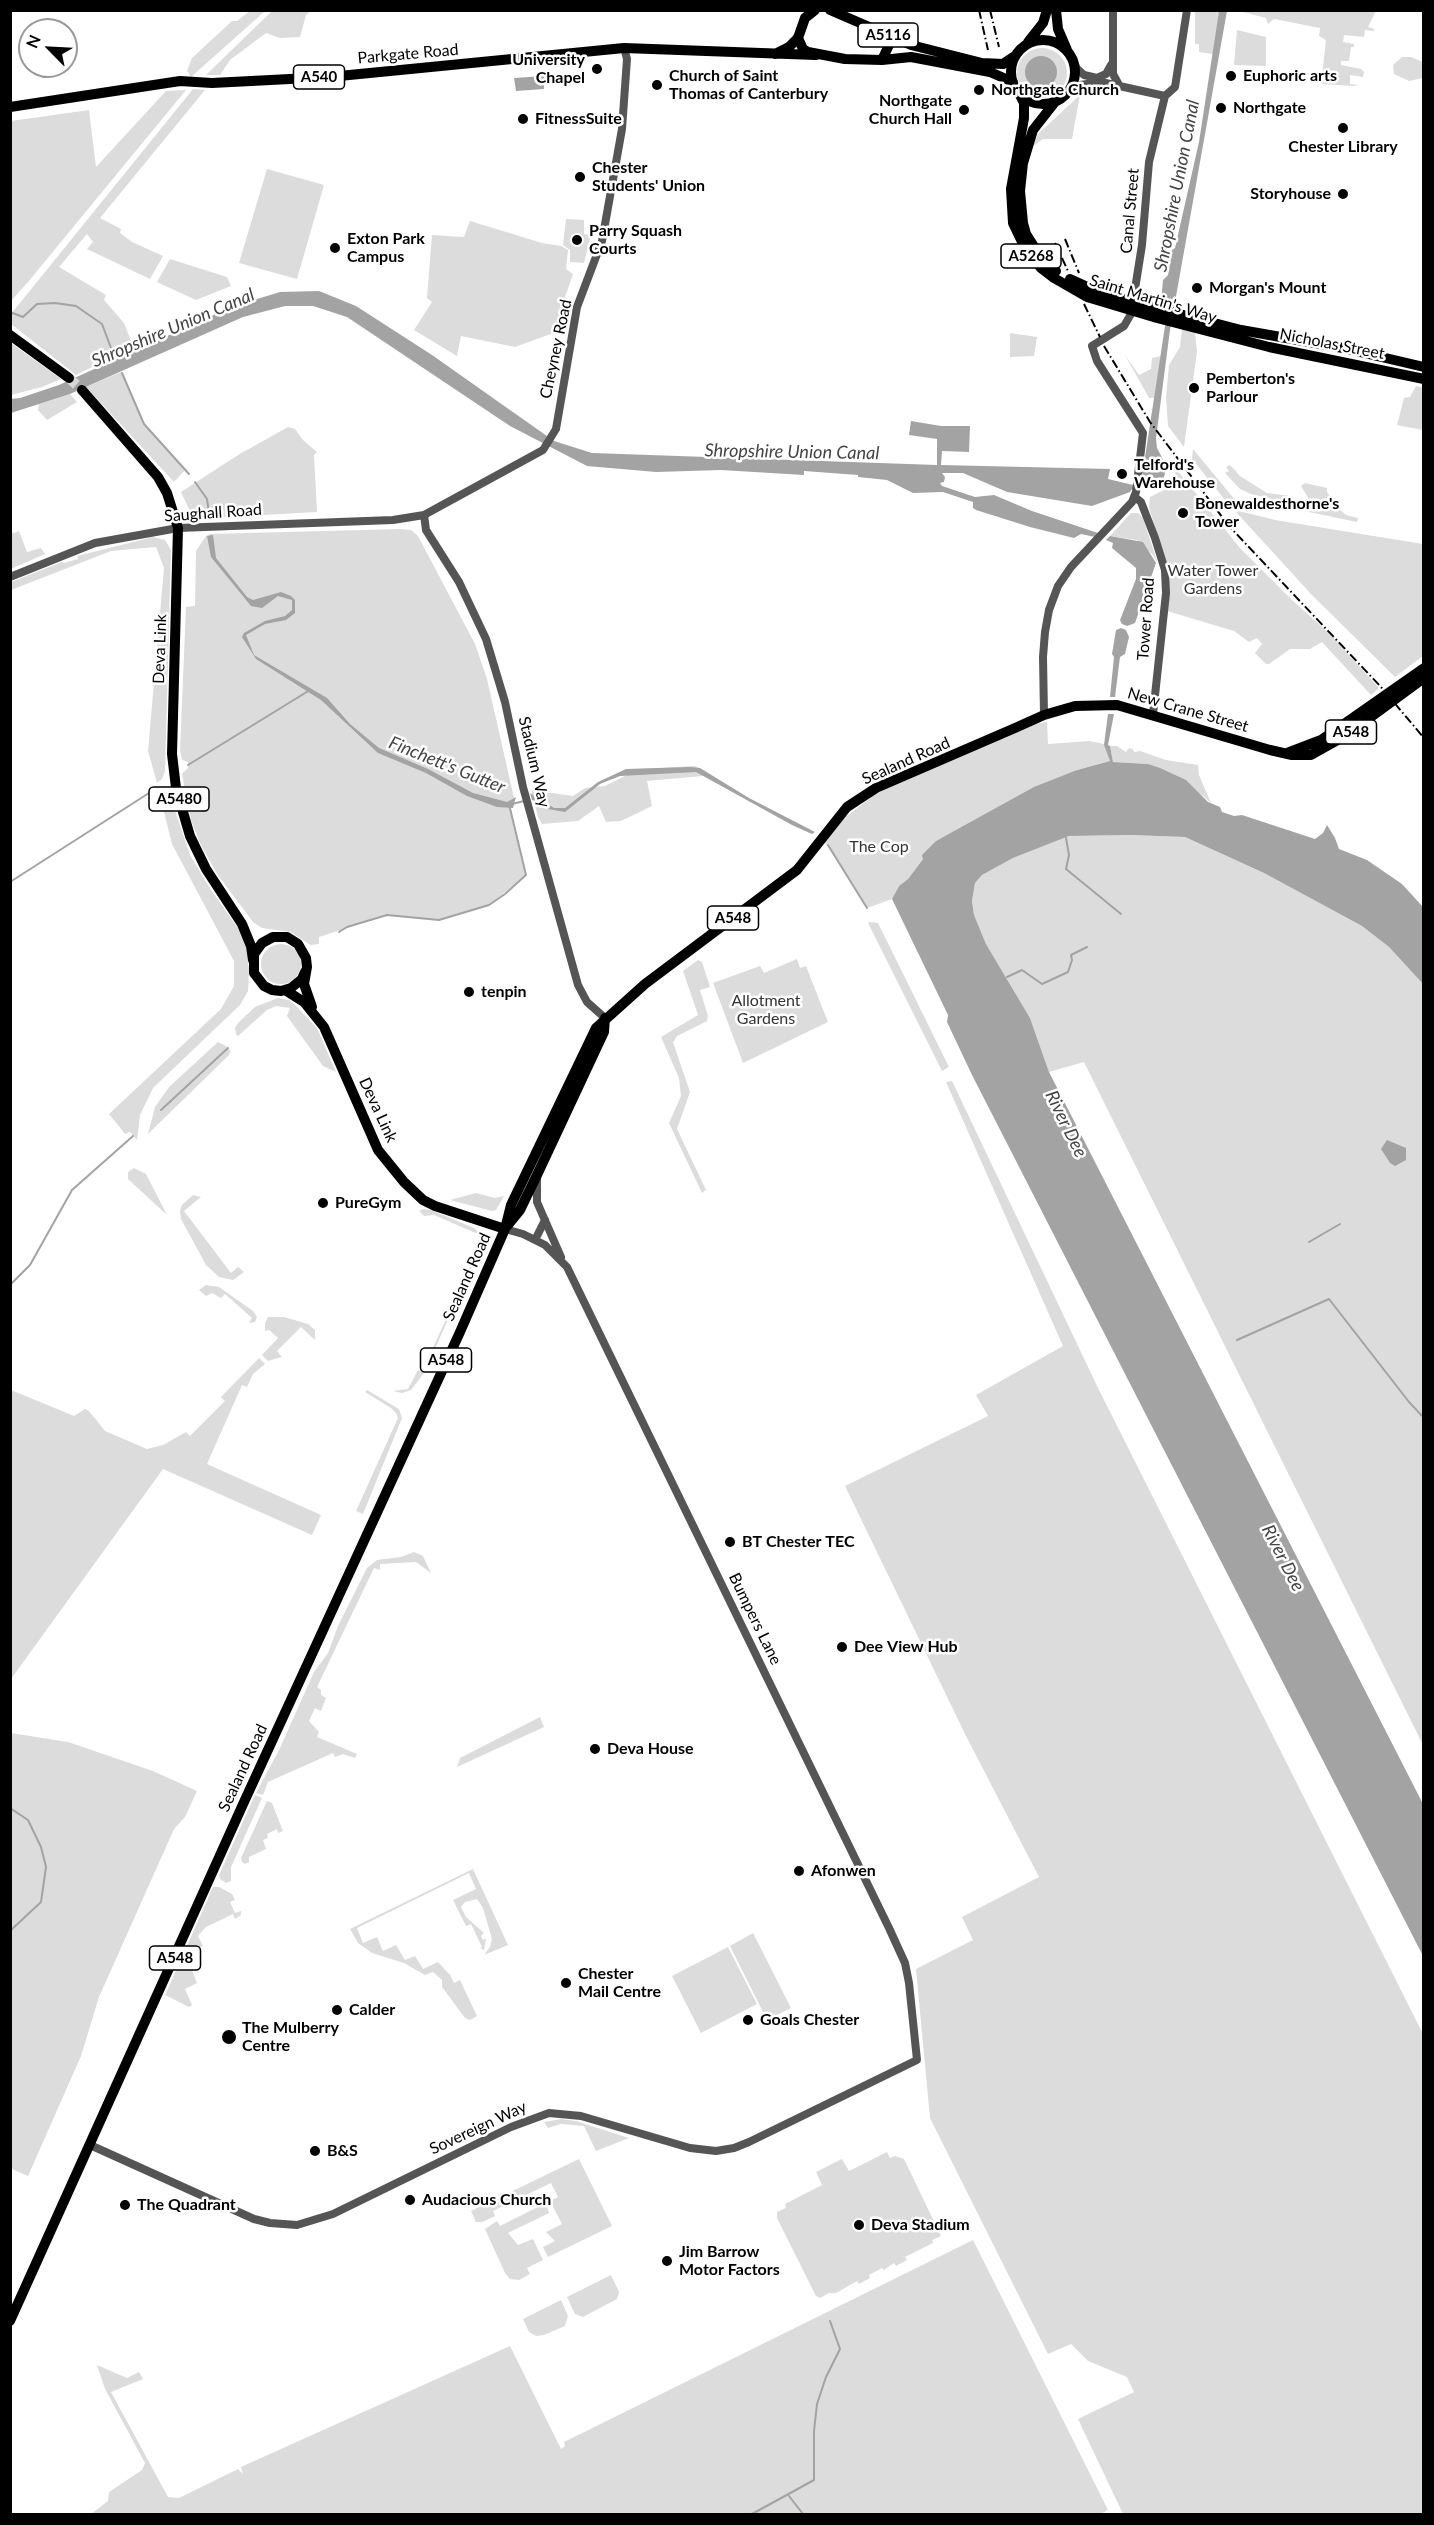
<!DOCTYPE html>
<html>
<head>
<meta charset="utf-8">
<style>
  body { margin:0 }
  #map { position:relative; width:1434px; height:2525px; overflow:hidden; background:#fff; font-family:Lato,sans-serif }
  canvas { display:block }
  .frame { position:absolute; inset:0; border:12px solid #000; pointer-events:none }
  .north { position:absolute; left:18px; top:18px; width:60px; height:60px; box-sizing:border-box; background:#fff; border:2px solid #999; border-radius:50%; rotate:294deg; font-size:16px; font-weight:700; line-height:24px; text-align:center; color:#000 }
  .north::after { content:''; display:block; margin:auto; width:21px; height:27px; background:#000; clip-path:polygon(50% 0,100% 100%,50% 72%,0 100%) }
</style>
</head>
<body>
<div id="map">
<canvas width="1434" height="2525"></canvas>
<div class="frame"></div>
<div class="north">N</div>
</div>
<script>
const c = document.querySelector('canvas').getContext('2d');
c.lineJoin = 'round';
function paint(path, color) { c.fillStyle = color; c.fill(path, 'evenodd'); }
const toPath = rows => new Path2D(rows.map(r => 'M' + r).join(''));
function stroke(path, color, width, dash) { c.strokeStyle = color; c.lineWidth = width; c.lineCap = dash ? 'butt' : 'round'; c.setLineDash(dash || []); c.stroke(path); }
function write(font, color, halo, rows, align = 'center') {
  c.font = font + ' Lato,sans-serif'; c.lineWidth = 5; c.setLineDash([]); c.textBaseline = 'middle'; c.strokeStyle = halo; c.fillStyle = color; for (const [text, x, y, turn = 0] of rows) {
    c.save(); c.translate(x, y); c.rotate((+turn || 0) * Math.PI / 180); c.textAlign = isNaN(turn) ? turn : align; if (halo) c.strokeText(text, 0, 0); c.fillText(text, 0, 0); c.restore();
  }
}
const green = toPath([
  [250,11,265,11,191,77,187,71,192,58,232,21,237,21],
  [272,11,311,11,306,15,300,37,280,38,266,33,230,60,220,75,206,75],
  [1195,11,1219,11,1213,54,1199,52,1199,44,1195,44],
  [1239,11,1376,11,1368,27,1374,29,1374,31,1365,30,1364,37,1344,35,1343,42,1354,44,1354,47,1351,47,1349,61,1341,61,1341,65,1361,69,1364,72,1363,77,1350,75,1350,84,1358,85,1354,86,1321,84,1326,40,1319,36,1320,28,1274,19,1268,24,1266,18],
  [1237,30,1266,37,1266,66,1234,65],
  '1017 73a25 25 0 1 1 50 0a25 25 0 1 1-50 0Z',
  [1402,57,1411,57,1423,62,1423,78,1409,81,1394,74,1393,65],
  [193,89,205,90,100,218,121,229,120,233,132,242,163,256,150,279,87,249,93,242,87,234,59,267,106,295,104,300,124,323,133,346,76,375,11,324,11,314],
  [186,90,28,282,11,301,11,121,89,110,96,167,166,91],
  [1080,95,1072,139,1043,139,1033,146,1038,134],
  [267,169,324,185,297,279,239,263],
  [566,219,584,220,584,234,591,235,584,263,570,262,570,250,563,245],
  [470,221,542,243,561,246,568,250,566,269,573,274,564,300,565,311,559,331,515,347,461,336,457,356,414,330,432,302,427,298,432,235,464,237],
  [170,259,227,277,231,286,196,300,157,282],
  [1182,329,1195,332,1197,352,1184,447,1168,426,1166,397,1169,365,1180,347],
  [1010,333,1037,337,1034,356,1010,357],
  [11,343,61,379,42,387,11,395],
  [1125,355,1139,375,1151,369,1152,358,1161,356,1154,398,1149,398],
  [121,372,144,424,185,470,174,482,86,387],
  [1416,386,1423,388,1423,430,1397,425,1404,398,1410,397],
  [70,394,77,402,47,420,38,410,39,404],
  [288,427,295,429,303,440,317,452,314,455,317,512,210,518,195,516,189,509,181,492,238,455],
  [1193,449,1240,506,1229,505,1192,459],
  [1230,465,1240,476,1267,493,1291,496,1294,501,1293,504,1251,494,1240,489,1225,473,1229,471,1226,467],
  [1177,470,1240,548,1292,600,1330,634,1379,688,1371,695,1322,642,1310,649,1290,649,1269,664,1266,664,1255,653,1262,644,1257,638,1249,642,1234,631,1167,611,1170,578,1149,507,1150,497,1168,488],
  [1305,483,1327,488,1327,492,1339,509,1346,515,1358,518,1357,522,1309,512,1310,501,1301,486],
  [1239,511,1275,520,1423,544,1423,656,1395,677,1311,594,1236,512],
  [1131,513,1138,513,1143,518,1158,564,1153,555,1137,540,1110,536],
  [400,529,411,530,418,536,475,644,487,679,514,798,509,805,526,875,489,905,439,920,387,915,319,937,319,944,310,945,291,932,262,928,253,922,217,874,200,843,191,820,182,774,188,768,188,762,182,760,180,750,186,607,195,606,196,551,206,536,210,534],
  [19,531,27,552,41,548,45,554,11,569,11,532,14,533],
  [153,537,165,540,171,550,165,771,162,779,157,783,148,751,164,568,156,547,111,551,11,590,11,582,62,562,64,563,78,559,77,556],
  [1047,722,1048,744,1090,741,1104,744,1110,761,1077,770,936,841,908,879,899,886,892,899,867,908,824,841,839,822,877,793,1033,724],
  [1110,746,1117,746,1126,752,1129,748,1133,749,1134,752,1140,751,1166,760,1198,765,1199,775,1211,803,1203,796,1148,764,1113,762],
  [695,766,701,769,703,776,647,781,652,806,621,821,606,822,599,806,578,821,542,824,538,817,531,790,573,796,585,788,605,786,639,769],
  [164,786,167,787,190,855,211,890,240,931,247,946,249,971,248,991,240,1005,153,1088,140,1115,137,1140,130,1132,125,1134,109,1114,221,1009,234,986,234,961,172,844,158,788],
  [1131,835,1185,837,1264,873,1362,926,1389,947,1423,984,1423,1745,1084,1062,1049,1072,1030,1018,986,944,974,915,972,901,975,883,982,875,1013,858,1069,836],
  [869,922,878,923,949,1067,942,1071,868,923],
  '261 964a20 20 0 1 1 40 0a20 20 0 1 1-40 0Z',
  [797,959,800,968,806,966,828,1022,743,1063,713,983,760,966,764,973],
  [698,960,702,962,710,987,700,990,708,1016,707,1021,677,1036,673,1042,690,1092,677,1129,706,1190,702,1193,669,1123,681,1096,679,1078,661,1037,698,1015,683,971],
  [278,998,289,1000,297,1007,317,1028,336,1072,323,1066,287,1016,290,1008,276,1006,267,1010,238,1036,236,1034,235,1028,239,1022,255,1007],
  [218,1042,226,1046,231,1051,229,1055,148,1134,155,1107,169,1087],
  [952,1081,1099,1390,1423,2034,1423,2514,1123,2514,1078,2419,1134,2392,1127,2377,1088,2361,1071,2344,1048,2354,930,2118,916,1969,973,1940,962,1917,1039,1877,966,1736,845,1486,988,1416,976,1395,1063,1346,946,1082],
  [134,1168,146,1174,167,1215,128,1179,128,1172],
  [476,1193,495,1198,504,1196,496,1210,492,1211,450,1200],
  [193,1195,201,1197,184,1211,231,1273,238,1267,244,1272,233,1280,219,1277,206,1265,181,1219,180,1211,182,1205],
  [423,1209,431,1210,474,1228,482,1235,483,1242,424,1373,411,1390,402,1393,393,1391,408,1389,418,1370,422,1372,481,1242,478,1241,480,1235,434,1215,424,1216,419,1211],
  [206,1285,219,1287,253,1311,257,1317,255,1322,249,1323,252,1318,225,1294,221,1298,212,1293,206,1296,199,1290],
  [268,1317,284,1317,308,1324,315,1330,315,1340,301,1327,277,1351,282,1357,268,1361,262,1355,278,1338,269,1330,265,1331,265,1323],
  [259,1358,265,1364,253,1374,247,1387,242,1385,207,1464,321,1515,312,1535,163,1469,11,1679,11,1390,74,1416,85,1409,89,1411,105,1431,147,1449,163,1445,186,1432,190,1436,225,1401,221,1397],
  [367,1390,399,1409,402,1418,363,1514,356,1511,398,1418,396,1413,391,1408,365,1392],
  [414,1552,423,1556,431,1573,416,1562,380,1564,380,1570,374,1568,317,1687,321,1690,321,1695,326,1698,321,1711,315,1708,309,1721,319,1732,317,1737,357,1754,355,1758,343,1754,335,1757,333,1753,268,1782,263,1795,256,1793,280,1748,314,1672,328,1653,338,1626,367,1568,377,1560,401,1557],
  [540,1717,544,1727,457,1767,460,1758],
  [11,1733,68,1742,153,1771,197,1791,185,1817,174,1829,99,1997,81,2056,28,2176,10,2168],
  [255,1795,262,1798,231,1867,231,1881,226,1883,220,1879,219,1875],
  [267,1801,272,1803,283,1831,278,1833,277,1829,267,1834,268,1838,263,1840,266,1849,249,1857,249,1862,245,1864,242,1862,241,1858],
  [473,1869,508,1945,484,1955,490,1947,492,1939,483,1908,477,1899,465,1902,461,1907,466,1917,484,1933,481,1936,483,1940,486,1939,484,1950,480,1948,482,1947,471,1924,466,1926,453,1900,476,1889,469,1873,357,1928,363,1943,377,1937,383,1951,396,1945,405,1960,415,1956,423,1969,438,1962,450,1975,454,1983,460,1980,477,2016,470,2020,465,2018,442,1987,442,1980,433,1972,425,1975,404,1963,372,1953,358,1943,350,1929],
  [213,1887,219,1887,232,1894,235,1900,230,1902,235,1913,241,1911,241,1915,235,1919,233,1914,206,1927,198,1936,203,1946,186,1954,197,1983,185,1989,192,2005,189,2007,165,1995],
  [753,1933,791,2008,767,2020,730,1946],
  [728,1947,757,2004,701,2033,672,1976],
  [561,2119,576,2121,629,2138,596,2151,584,2126,561,2124,548,2128,544,2122],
  [887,2152,890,2158,895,2156,904,2159,941,2236,932,2240,933,2243,905,2257,907,2260,896,2266,894,2263,884,2270,882,2268,869,2275,870,2278,859,2284,857,2281,836,2293,829,2293,820,2298,816,2296,777,2218,777,2212,786,2208,785,2204,822,2185,816,2172,842,2159,849,2171],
  [579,2159,612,2226,548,2257,543,2247,555,2241,546,2232,562,2224,550,2201,558,2197,551,2183,493,2211,495,2216,482,2222,476,2222,471,2211],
  [546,2203,549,2213,508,2233,518,2245,533,2239,543,2260,527,2268,530,2274,519,2280,510,2279,505,2273,485,2229,497,2221,500,2226],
  [973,2240,1108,2510,1100,2514,91,2514,108,2501,109,2492,142,2470,145,2463,105,2389,97,2365,127,2378,139,2372,143,2379,111,2392,168,2497,179,2498,238,2469,243,2474,241,2467,510,2346,561,2449,565,2446,564,2442],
  [611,2275,619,2292,617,2299,583,2317,575,2314,567,2297],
  [561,2300,568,2316,565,2326,544,2335,536,2336,529,2332,523,2319]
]);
const water = toPath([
  [1219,11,1227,11,1170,330,1156,438,1157,448,1167,467,1163,480,1131,490,1130,492,1092,506,1007,492,963,473,942,473,945,477,944,482,940,483,942,486,975,497,994,495,1032,511,1098,533,1095,537,1081,534,1074,538,1030,527,976,510,973,508,973,502,943,492,913,493,887,480,858,477,858,475,804,471,804,475,721,470,656,472,587,466,510,426,347,317,313,306,285,306,243,317,70,394,11,413,10,399,20,398,59,385,231,307,280,292,319,291,356,306,432,355,554,441,592,453,937,465,937,439,909,435,911,421,941,426,970,426,969,452,942,451,941,465,1110,469,1108,479,1133,485,1142,477,1165,326,1161,302,1163,280,1168,275,1172,250,1175,248,1199,142],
  '1025 72a16 16 0 1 1 32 0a16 16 0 1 1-32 0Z',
  [544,76,544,89,516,91,514,78],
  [213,535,216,558,247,597,253,600,281,592,291,596,295,600,295,613,286,620,265,624,246,635,254,655,327,698,350,724,379,748,428,769,473,793,507,802,516,797,513,808,497,807,467,796,426,773,378,753,321,700,256,659,242,637,244,633,265,621,285,616,292,610,292,600,278,596,262,608,251,606,211,557,207,536],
  [1110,536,1143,542,1156,563,1135,623,1127,626,1122,624,1120,620,1136,579,1136,568,1112,548,1113,543,1106,540],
  [1121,628,1126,630,1129,637,1125,654,1120,657,1115,697,1110,697,1114,657,1112,654,1116,630],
  [1108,714,1114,714,1108,745,1110,746,1113,762,1148,764,1160,768,1186,780,1208,802,1220,807,1222,812,1234,816,1242,815,1315,839,1323,833,1327,825,1335,838,1339,849,1367,860,1402,884,1423,907,1423,984,1389,947,1362,926,1264,873,1185,837,1131,835,1069,836,1013,858,982,875,975,883,972,901,974,915,986,944,1030,1018,1049,1072,1423,1804,1423,1956,972,1075,947,1022,948,1015,892,899,899,886,908,879,923,859,922,855,936,841,1034,787,1077,770,1110,761,1104,745],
  [690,767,700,768,749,798,815,832,812,834,792,825,696,772,620,776,600,784,565,812,548,809,539,802,532,800,530,793,554,808,565,808,598,782,626,769],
  [1387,1140,1406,1148,1406,1160,1395,1166,1390,1163,1381,1149]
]);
const stream = toPath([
  [10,312,23,317,37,304,55,303,76,306,102,324,114,356],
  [122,373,144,424,189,474],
  [195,482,207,499,210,520],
  [188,765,310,690],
  [512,804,524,801],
  [1066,838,1069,855,1066,869,1121,914],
  [828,845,867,908],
  [10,882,149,793],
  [339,932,347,927,387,915,439,920,489,905,505,894,526,875,509,804],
  [1007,977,1022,970,1042,984,1068,972,1072,960,1071,955,1087,947],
  [161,1110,228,1048],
  [1309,1242,1340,1224],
  [10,1285,30,1265,72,1190,133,1136],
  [1237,1340,1329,1299,1409,1402,1424,1418],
  [10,1808,28,1820,41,1847,46,1867,41,1902,10,1931],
  [789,2496,803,2514],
  [752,2514,814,2480,814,2431,817,2404,826,2377,840,2349,830,2321]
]);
const primaryTunnel = toPath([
  [69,378,82,390]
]);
const tertiary = toPath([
  [1113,10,1113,74,1119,85],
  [1074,66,1084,75,1097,78,1106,74,1111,65],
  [1069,91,1080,85,1101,82,1165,96],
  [1165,96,1175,87,1187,10],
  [1135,497,1141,502,1155,538,1165,570,1166,593,1153,714],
  [424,515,426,530,459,582,486,639,505,702,523,787,578,985,587,1002,605,1018],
  [10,577,95,543,178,528,393,520,424,515,543,450,556,429,577,307,602,241,622,129,627,59,624,48],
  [1044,715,1043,657,1045,632,1049,610,1058,586,1071,567,1132,502,1136,492,1143,433,1097,361,1092,346,1124,326,1131,314,1142,245,1149,162,1165,96],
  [537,1176,537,1202,561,1257],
  [535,1240,545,1220],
  [90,2145,254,2219,270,2223,297,2225,333,2214,511,2127,549,2113,581,2116,690,2148,716,2151,734,2148,749,2142,917,2060,909,1983,905,1963,889,1928,567,1267,545,1245,523,1234,505,1229]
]);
const primary = toPath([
  [775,54,789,47,798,38],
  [10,107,180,81,212,83,329,77,624,48,816,55],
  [10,335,69,378],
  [82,390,158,477,167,493,178,528,172,754,176,788,190,836,206,869,242,924,251,946,253,960],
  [1287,753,1321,740,1424,668],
  [305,972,302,979,291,988,281,991,272,990,264,986,254,973,254,954,262,943,273,937,287,937,298,944,306,958,307,967,304,984,312,1007],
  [285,990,304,1002,324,1027,378,1150,404,1182,423,1200,435,1206,505,1229],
  [507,1226,520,1210,537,1175,604,1032,605,1018],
  [10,2321,244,1802,460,1332,505,1229,511,1205,596,1028,645,984,797,870,847,807,876,788,1015,728,1044,715,1075,706,1117,705,1270,750,1292,755,1311,755,1345,736,1424,678]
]);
const trunk = toPath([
  [815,10,805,18,798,38,803,49,808,52,845,59,882,60,911,57,990,72,1013,82],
  [830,10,911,45,982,63,1003,64,1015,56],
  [1056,10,1058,29,1067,50],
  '1011 72a32 32 0 1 1 64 0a32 32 0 1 1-64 0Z',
  [1028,42,1043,23,1047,10],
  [882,60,889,45,889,35],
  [1018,91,1024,103,1024,118,1011,189,1013,223,1026,250,1041,268,1054,278,1087,297,1157,318,1269,347,1424,379],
  [1055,102,1033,130,1023,163,1020,191,1023,223,1026,234,1041,258,1056,271],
  [1070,279,1103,294,1241,330,1343,348,1424,367]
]);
const rail = toPath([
  [979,10,988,50],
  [990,10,999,47],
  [1065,239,1079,273],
  [1055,243,1068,271],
  [1084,304,1100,337],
  [1104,346,1150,422,1229,526,1381,687,1424,738]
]);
const markers = [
  [597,69,6,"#000"],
  [1231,76,6,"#000"],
  [657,85,6,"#000"],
  [979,90,6,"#000"],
  [1221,108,6,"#000"],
  [964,110,6,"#000"],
  [523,119,6,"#000"],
  [1343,128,6,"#000"],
  [580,177,6,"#000"],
  [1343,194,6,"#000"],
  [577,240,6,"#000"],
  [335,248,6,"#000"],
  [1197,288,6,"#000"],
  [1194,388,6,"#000"],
  [1122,474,6,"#000"],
  [1183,513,6,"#000"],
  [469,992,6,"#000"],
  [323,1203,6,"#000"],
  [730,1542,6,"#000"],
  [842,1647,6,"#000"],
  [595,1749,6,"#000"],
  [799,1871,6,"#000"],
  [566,1983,6,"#000"],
  [337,2010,6,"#000"],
  [748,2020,6,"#000"],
  [229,2037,8,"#000"],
  [315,2151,6,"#000"],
  [410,2200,6,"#000"],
  [125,2205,6,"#000"],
  [859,2225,6,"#000"],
  [667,2261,6,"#000"]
];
const shields = [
  [888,35,60],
  [319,77,51],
  [1031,256,60],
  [1351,732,51],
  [179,799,60],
  [733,918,51],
  [446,1360,51],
  [175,1958,51]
];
const shieldNames = [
  ["A5116",888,35],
  ["A540",319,77],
  ["A5268",1031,256],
  ["A548",1351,732],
  ["A5480",179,799],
  ["A548",733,918],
  ["A548",446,1360],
  ["A548",175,1958]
];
const streetNames = [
  ["Parkgate Road",408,54,-5],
  ["Canal Street",1130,211,-85],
  ["Saint Martin's Way",1153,299,17],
  ["Nicholas Street",1332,344,11],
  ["Cheyney Road",556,349,-78],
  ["Saughall Road",213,513,-4],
  ["Tower Road",1146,619,-86],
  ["Deva Link",160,649,-88],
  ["New Crane Street",1188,710,16],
  ["Sealand Road",906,761,-24],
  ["Stadium Way",534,762,77],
  ["Deva Link",378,1110,65],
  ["Sealand Road",467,1277,-66],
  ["Bumpers Lane",755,1619,64],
  ["Sealand Road",243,1768,-65],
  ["Sovereign Way",478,2128,-25]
];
const poiNames = [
  ["University",585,60,"right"],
  ["Chapel",585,78,"right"],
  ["Church of Saint",669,76],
  ["Thomas of Canterbury",669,94],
  ["Euphoric arts",1243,76],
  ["Northgate Church",991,90],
  ["Northgate",952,101,"right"],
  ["Church Hall",952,119,"right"],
  ["Northgate",1233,108],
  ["FitnessSuite",535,119],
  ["Chester Library",1343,147,"center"],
  ["Chester",592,168],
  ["Students' Union",592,186],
  ["Storyhouse",1331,194,"right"],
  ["Parry Squash",589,231],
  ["Courts",589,249],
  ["Exton Park",347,239],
  ["Campus",347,257],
  ["Morgan's Mount",1209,288],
  ["Pemberton's",1206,379],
  ["Parlour",1206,397],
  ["Telford's",1134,465],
  ["Warehouse",1134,483],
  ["Bonewaldesthorne's",1195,504],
  ["Tower",1195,522],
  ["tenpin",481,992],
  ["PureGym",335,1203],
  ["BT Chester TEC",742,1542],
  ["Dee View Hub",854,1647],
  ["Deva House",607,1749],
  ["Afonwen",811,1871],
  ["Chester",578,1974],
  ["Mail Centre",578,1992],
  ["Calder",349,2010],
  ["Goals Chester",760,2020],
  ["The Mulberry",242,2028],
  ["Centre",242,2046],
  ["B&S",327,2151],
  ["Audacious Church",422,2200],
  ["The Quadrant",137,2205],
  ["Deva Stadium",871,2225],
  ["Jim Barrow",679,2252],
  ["Motor Factors",679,2270]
];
const parkNames = [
  ["Water Tower",1213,571],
  ["Gardens",1213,589],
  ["The Cop",879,847],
  ["Allotment",766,1001],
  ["Gardens",766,1019]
];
const waterNames = [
  ["Shropshire Union Canal",1177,186,-79],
  ["Shropshire Union Canal",173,328,-23],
  ["Shropshire Union Canal",792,452,1],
  ["Finchett's Gutter",447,765,22],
  ["River Dee",1066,1124,64],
  ["River Dee",1283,1558,63]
];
paint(green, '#dcdcdc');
paint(water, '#a3a3a3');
stroke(stream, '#a3a3a3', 2);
stroke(primaryTunnel, '#d9d9d9', 10, [10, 5]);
stroke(tertiary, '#555', 8);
stroke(primary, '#000', 10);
stroke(trunk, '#000', 10);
stroke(rail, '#000', 2, [9, 3, 1.5, 3]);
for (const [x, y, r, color] of markers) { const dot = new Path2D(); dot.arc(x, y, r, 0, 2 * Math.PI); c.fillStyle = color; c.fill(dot); stroke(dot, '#fff', 2); }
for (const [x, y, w] of shields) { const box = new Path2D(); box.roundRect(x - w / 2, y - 12, w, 24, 4.5); c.fillStyle = '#fff'; c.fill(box); stroke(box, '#000', 1.5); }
write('bold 15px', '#000', null, shieldNames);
write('16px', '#000', '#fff', streetNames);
write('bold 16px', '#000', '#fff', poiNames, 'left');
write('16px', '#333', '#fff', parkNames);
write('italic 18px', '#444', '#fff', waterNames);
</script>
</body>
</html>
